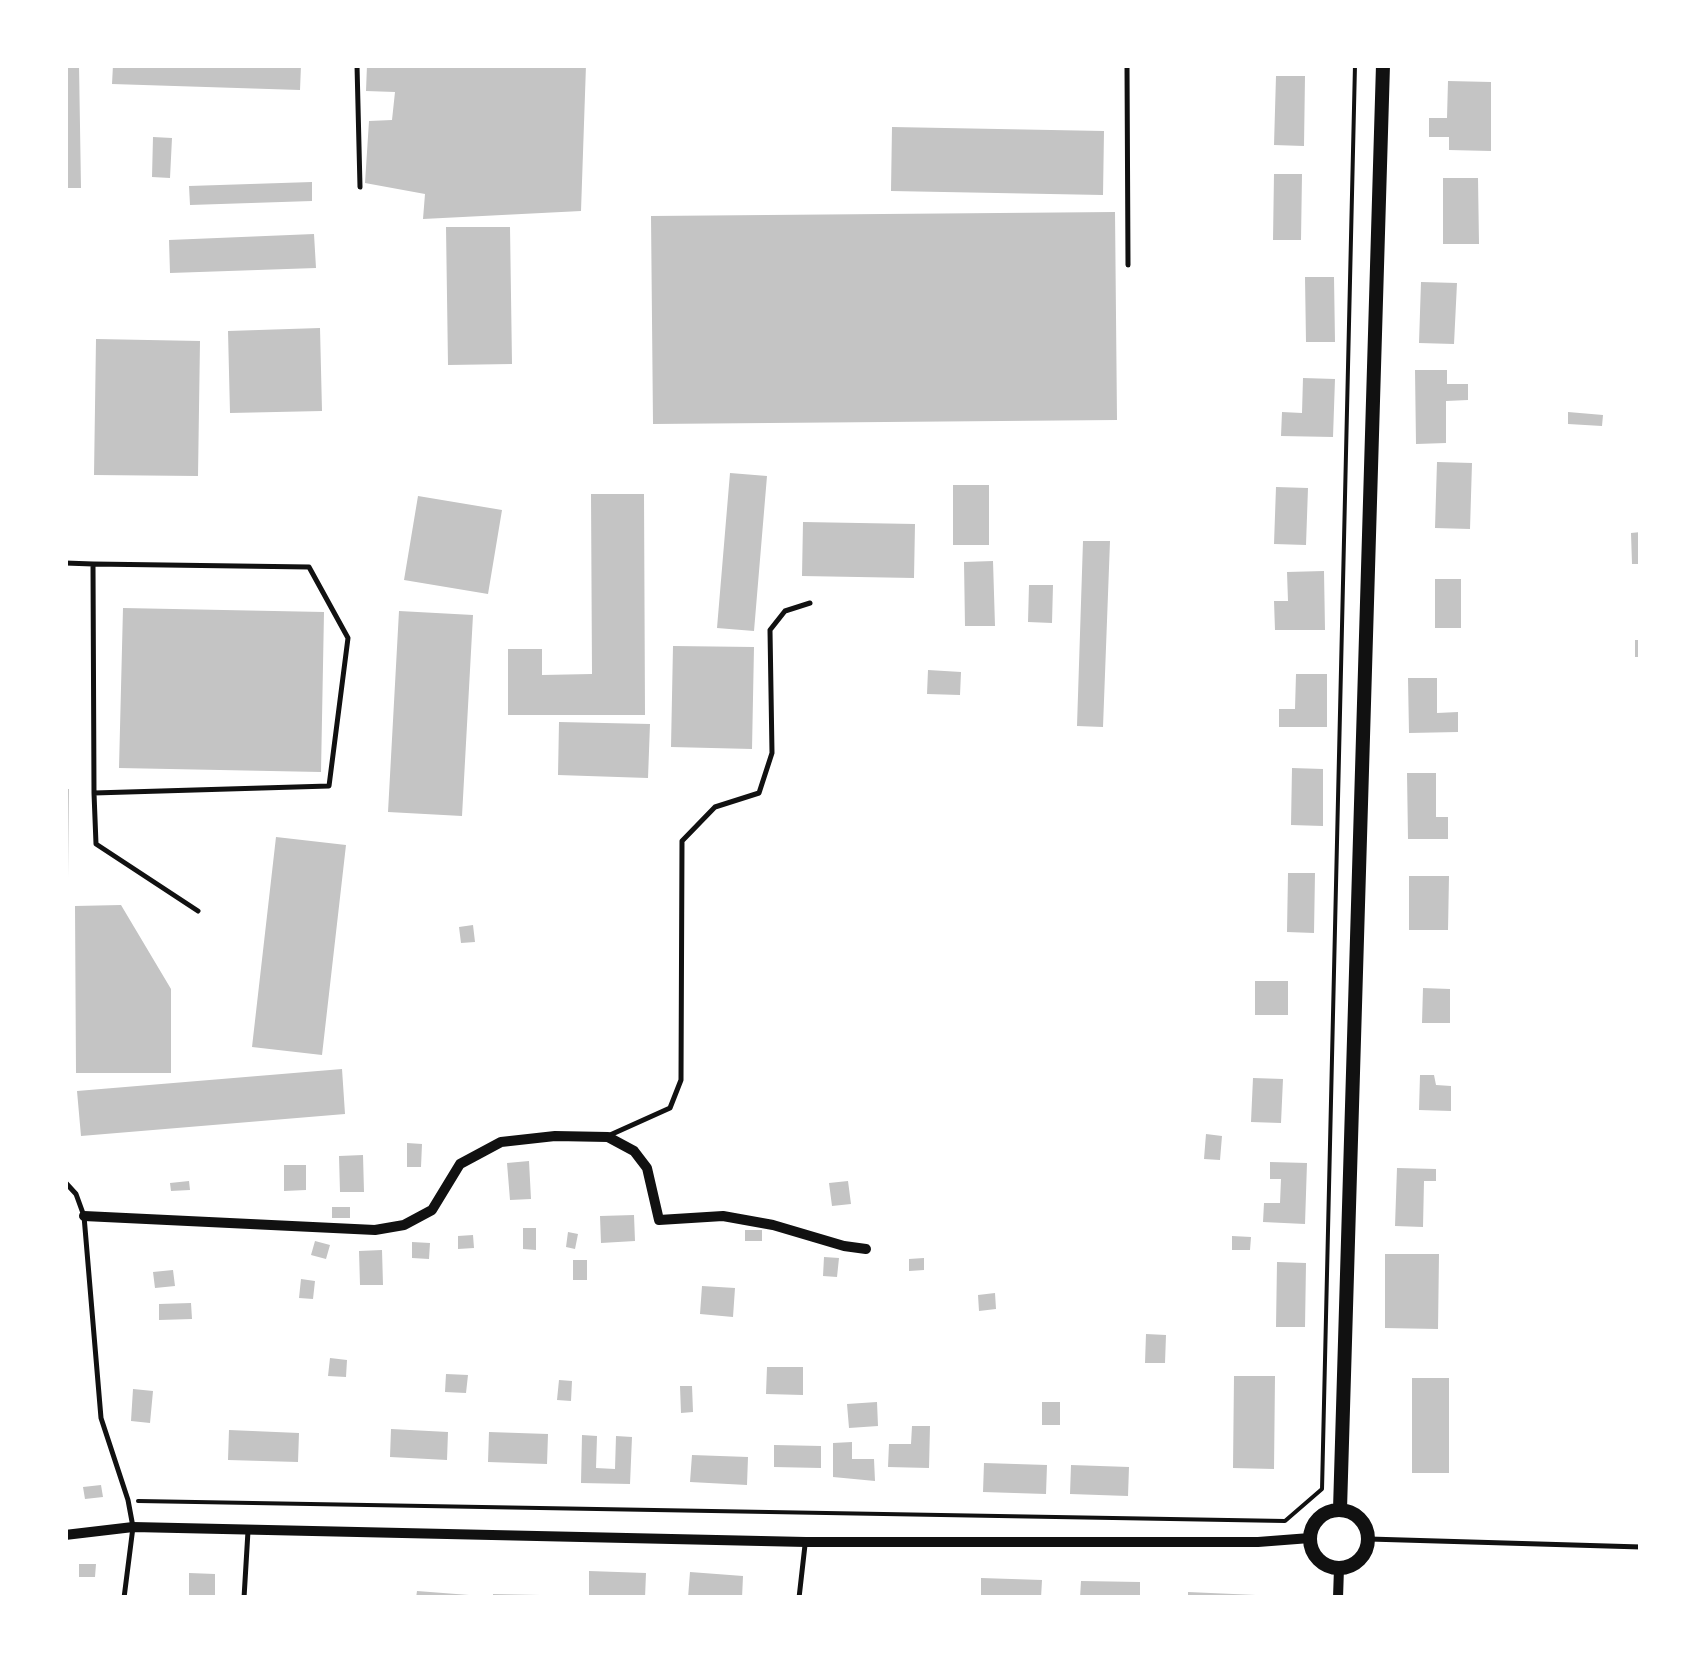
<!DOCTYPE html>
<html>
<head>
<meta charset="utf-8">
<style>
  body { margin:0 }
  #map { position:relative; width:1706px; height:1663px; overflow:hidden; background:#fff; font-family:Mulish,sans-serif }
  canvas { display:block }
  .frame { position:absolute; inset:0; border:68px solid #fff; pointer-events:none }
</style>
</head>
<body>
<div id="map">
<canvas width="1706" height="1663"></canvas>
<div class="frame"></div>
</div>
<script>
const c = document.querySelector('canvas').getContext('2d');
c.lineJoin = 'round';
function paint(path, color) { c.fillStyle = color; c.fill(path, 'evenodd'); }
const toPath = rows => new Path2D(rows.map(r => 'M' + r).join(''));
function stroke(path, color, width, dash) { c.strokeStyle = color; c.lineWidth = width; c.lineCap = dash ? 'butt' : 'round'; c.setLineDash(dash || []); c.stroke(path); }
const building = toPath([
  [65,65,79,65,81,188,65,188],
  [113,65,301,65,300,90,112,84],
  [367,65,586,65,581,211,423,219,425,194,365,183,369,121,392,120,395,92,366,91],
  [1276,76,1305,76,1304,146,1274,145],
  [1448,81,1491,82,1491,151,1449,150,1449,137,1429,137,1429,118,1447,118],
  [892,127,1104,131,1103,195,891,191],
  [153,137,172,138,170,178,152,177],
  [1274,174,1302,174,1301,240,1273,240],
  [1443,178,1478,178,1479,244,1443,244],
  [312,182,312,201,190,205,189,186],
  [1115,212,1117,420,653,424,651,216],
  [446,227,510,227,512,364,448,365],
  [314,234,316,268,170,273,169,240],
  [1305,277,1334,277,1335,342,1306,342],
  [1421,282,1457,283,1454,344,1419,343],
  [320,328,322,411,230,413,228,331],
  [96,339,200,341,198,476,94,475],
  [1415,370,1447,370,1447,384,1468,384,1468,400,1446,401,1446,443,1416,444],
  [1303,378,1335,379,1333,437,1281,436,1282,412,1302,413],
  [1568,412,1603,415,1602,426,1568,424],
  [1437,462,1472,463,1470,529,1435,528],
  [730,473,767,476,754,631,717,628],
  [953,485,989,485,989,545,953,545],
  [1276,487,1308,488,1306,545,1274,544],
  [591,494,644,494,645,715,508,715,508,649,542,649,542,675,592,674],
  [418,496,502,510,488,594,404,580],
  [803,522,915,524,914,578,802,576],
  [1641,532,1641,564,1632,564,1631,533],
  [1083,541,1110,541,1103,727,1077,726],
  [993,561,995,626,965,626,964,562],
  [1324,571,1325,630,1275,630,1274,601,1288,601,1287,572],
  [1435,579,1461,579,1461,628,1435,628],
  [1029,585,1053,585,1052,623,1028,622],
  [123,608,324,612,321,772,119,768],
  [399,611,473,615,462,816,388,812],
  [1635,640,1641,640,1641,657,1635,657],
  [673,646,754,647,752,749,671,747],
  [928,670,961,672,960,695,927,694],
  [1296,674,1327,674,1327,727,1279,727,1279,709,1295,709],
  [1408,678,1437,678,1437,713,1458,712,1458,732,1409,733],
  [559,722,650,724,648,778,558,775],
  [1292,768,1323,769,1323,826,1291,825],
  [1407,773,1436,773,1436,817,1448,817,1448,839,1408,839],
  [65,789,69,789,68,878,65,878],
  [276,837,346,845,322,1055,252,1047],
  [1288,873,1315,873,1314,933,1287,932],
  [1409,876,1449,876,1448,930,1409,930],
  [121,905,171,989,171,1073,76,1073,75,906],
  [473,925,475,942,461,943,459,927],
  [1255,981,1288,981,1288,1015,1255,1015],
  [1423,988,1450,989,1450,1023,1422,1023],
  [342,1069,345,1114,81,1136,77,1091],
  [1420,1075,1434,1075,1436,1085,1451,1086,1451,1111,1419,1110],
  [1253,1078,1283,1079,1281,1123,1251,1122],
  [1206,1134,1222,1136,1220,1160,1204,1159],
  [407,1143,422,1144,421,1167,407,1167],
  [363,1155,364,1192,340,1192,339,1156],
  [529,1161,531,1199,510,1200,507,1163],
  [1270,1162,1307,1163,1305,1224,1263,1222,1264,1203,1280,1203,1281,1179,1270,1179],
  [284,1165,306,1165,306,1190,284,1191],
  [1397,1168,1436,1169,1436,1181,1424,1181,1423,1227,1395,1226],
  [189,1181,190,1190,171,1191,170,1183],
  [848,1181,851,1204,832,1206,829,1183],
  [332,1207,350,1207,350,1218,332,1218],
  [634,1215,635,1241,601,1243,600,1216],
  [523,1228,536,1228,536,1250,523,1249],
  [745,1230,762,1230,762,1241,745,1241],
  [568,1232,578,1234,575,1249,566,1247],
  [473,1235,474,1248,458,1249,458,1236],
  [1232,1236,1251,1237,1250,1250,1232,1250],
  [315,1241,330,1245,326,1259,311,1255],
  [412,1242,430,1243,429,1259,412,1258],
  [382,1250,383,1285,360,1285,359,1251],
  [1385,1254,1439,1254,1438,1329,1385,1328],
  [824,1257,839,1258,837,1277,823,1276],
  [924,1258,924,1270,909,1271,909,1259],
  [573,1260,587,1260,587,1280,573,1280],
  [1277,1262,1306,1263,1305,1327,1276,1327],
  [173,1270,175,1286,155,1288,153,1272],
  [301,1279,315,1281,313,1299,299,1298],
  [702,1286,735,1288,733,1317,700,1314],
  [995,1293,996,1309,979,1311,978,1295],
  [191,1303,192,1319,159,1320,159,1304],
  [1146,1334,1166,1335,1165,1363,1145,1363],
  [330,1358,347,1360,346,1377,328,1376],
  [767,1367,803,1367,803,1395,766,1394],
  [446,1374,468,1375,466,1393,445,1392],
  [1234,1376,1275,1376,1274,1469,1233,1468],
  [1412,1378,1449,1378,1449,1473,1412,1473],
  [559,1380,572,1381,571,1401,557,1400],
  [680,1386,692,1386,693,1412,681,1413],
  [133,1389,153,1391,150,1423,131,1421],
  [877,1402,878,1426,849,1428,847,1404],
  [1042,1402,1060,1402,1060,1425,1042,1425],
  [912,1426,930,1426,929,1468,888,1467,889,1444,911,1444],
  [391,1429,448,1432,447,1460,390,1457],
  [229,1430,299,1433,298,1462,228,1460],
  [489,1432,548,1434,547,1464,488,1462],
  [582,1435,597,1436,596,1468,615,1469,616,1436,632,1437,630,1484,581,1483],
  [852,1442,852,1459,874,1459,875,1481,833,1477,833,1443],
  [774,1445,821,1446,821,1468,774,1467],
  [692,1455,748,1457,747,1485,690,1482],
  [984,1463,1047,1465,1046,1494,983,1492],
  [1071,1465,1129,1467,1128,1496,1070,1494],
  [101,1485,103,1497,85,1499,83,1487],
  [79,1564,96,1564,95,1577,79,1577],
  [589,1571,646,1573,645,1598,589,1598],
  [690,1572,743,1576,742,1598,688,1598],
  [189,1573,215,1574,215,1598,189,1598],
  [981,1578,1042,1580,1041,1598,981,1598],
  [1081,1581,1140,1582,1140,1598,1080,1598],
  [417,1591,469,1595,469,1598,416,1598],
  [1188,1592,1256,1595,1256,1598,1188,1598],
  [493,1594,540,1595,540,1598,493,1598]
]);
const path = toPath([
  [138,1501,1285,1521,1322,1489,1355,65]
]);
const service = toPath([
  [357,65,360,187],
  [1127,65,1128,265],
  [65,563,93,564,309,567,348,638,329,786,94,793,93,564],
  [94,793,96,844,198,911],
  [610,1135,670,1108,681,1080,682,841,715,807,759,793,772,753,770,630,785,611,810,603],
  [65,1182,76,1194,84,1216,101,1418,128,1500,133,1527,124,1598],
  [1369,1539,1641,1547],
  [244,1598,248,1531],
  [799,1598,805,1545]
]);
const minor = toPath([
  [84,1216,375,1230,404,1225,432,1210,460,1164,501,1142,555,1136,608,1137,634,1151,647,1168,659,1220,723,1216,773,1225,844,1246,866,1249],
  [65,1535,133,1527,806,1542,1258,1542,1310,1538],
  [1338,1598,1339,1568]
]);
const tertiary = toPath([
  [1340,1509,1383,65],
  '1310 1539a29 29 0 1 1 58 0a29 29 0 1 1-58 0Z'
]);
paint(building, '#c4c4c4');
stroke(path, '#111', 4);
stroke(service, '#111', 5);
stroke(minor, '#111', 10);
stroke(tertiary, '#111', 14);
</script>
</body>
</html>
